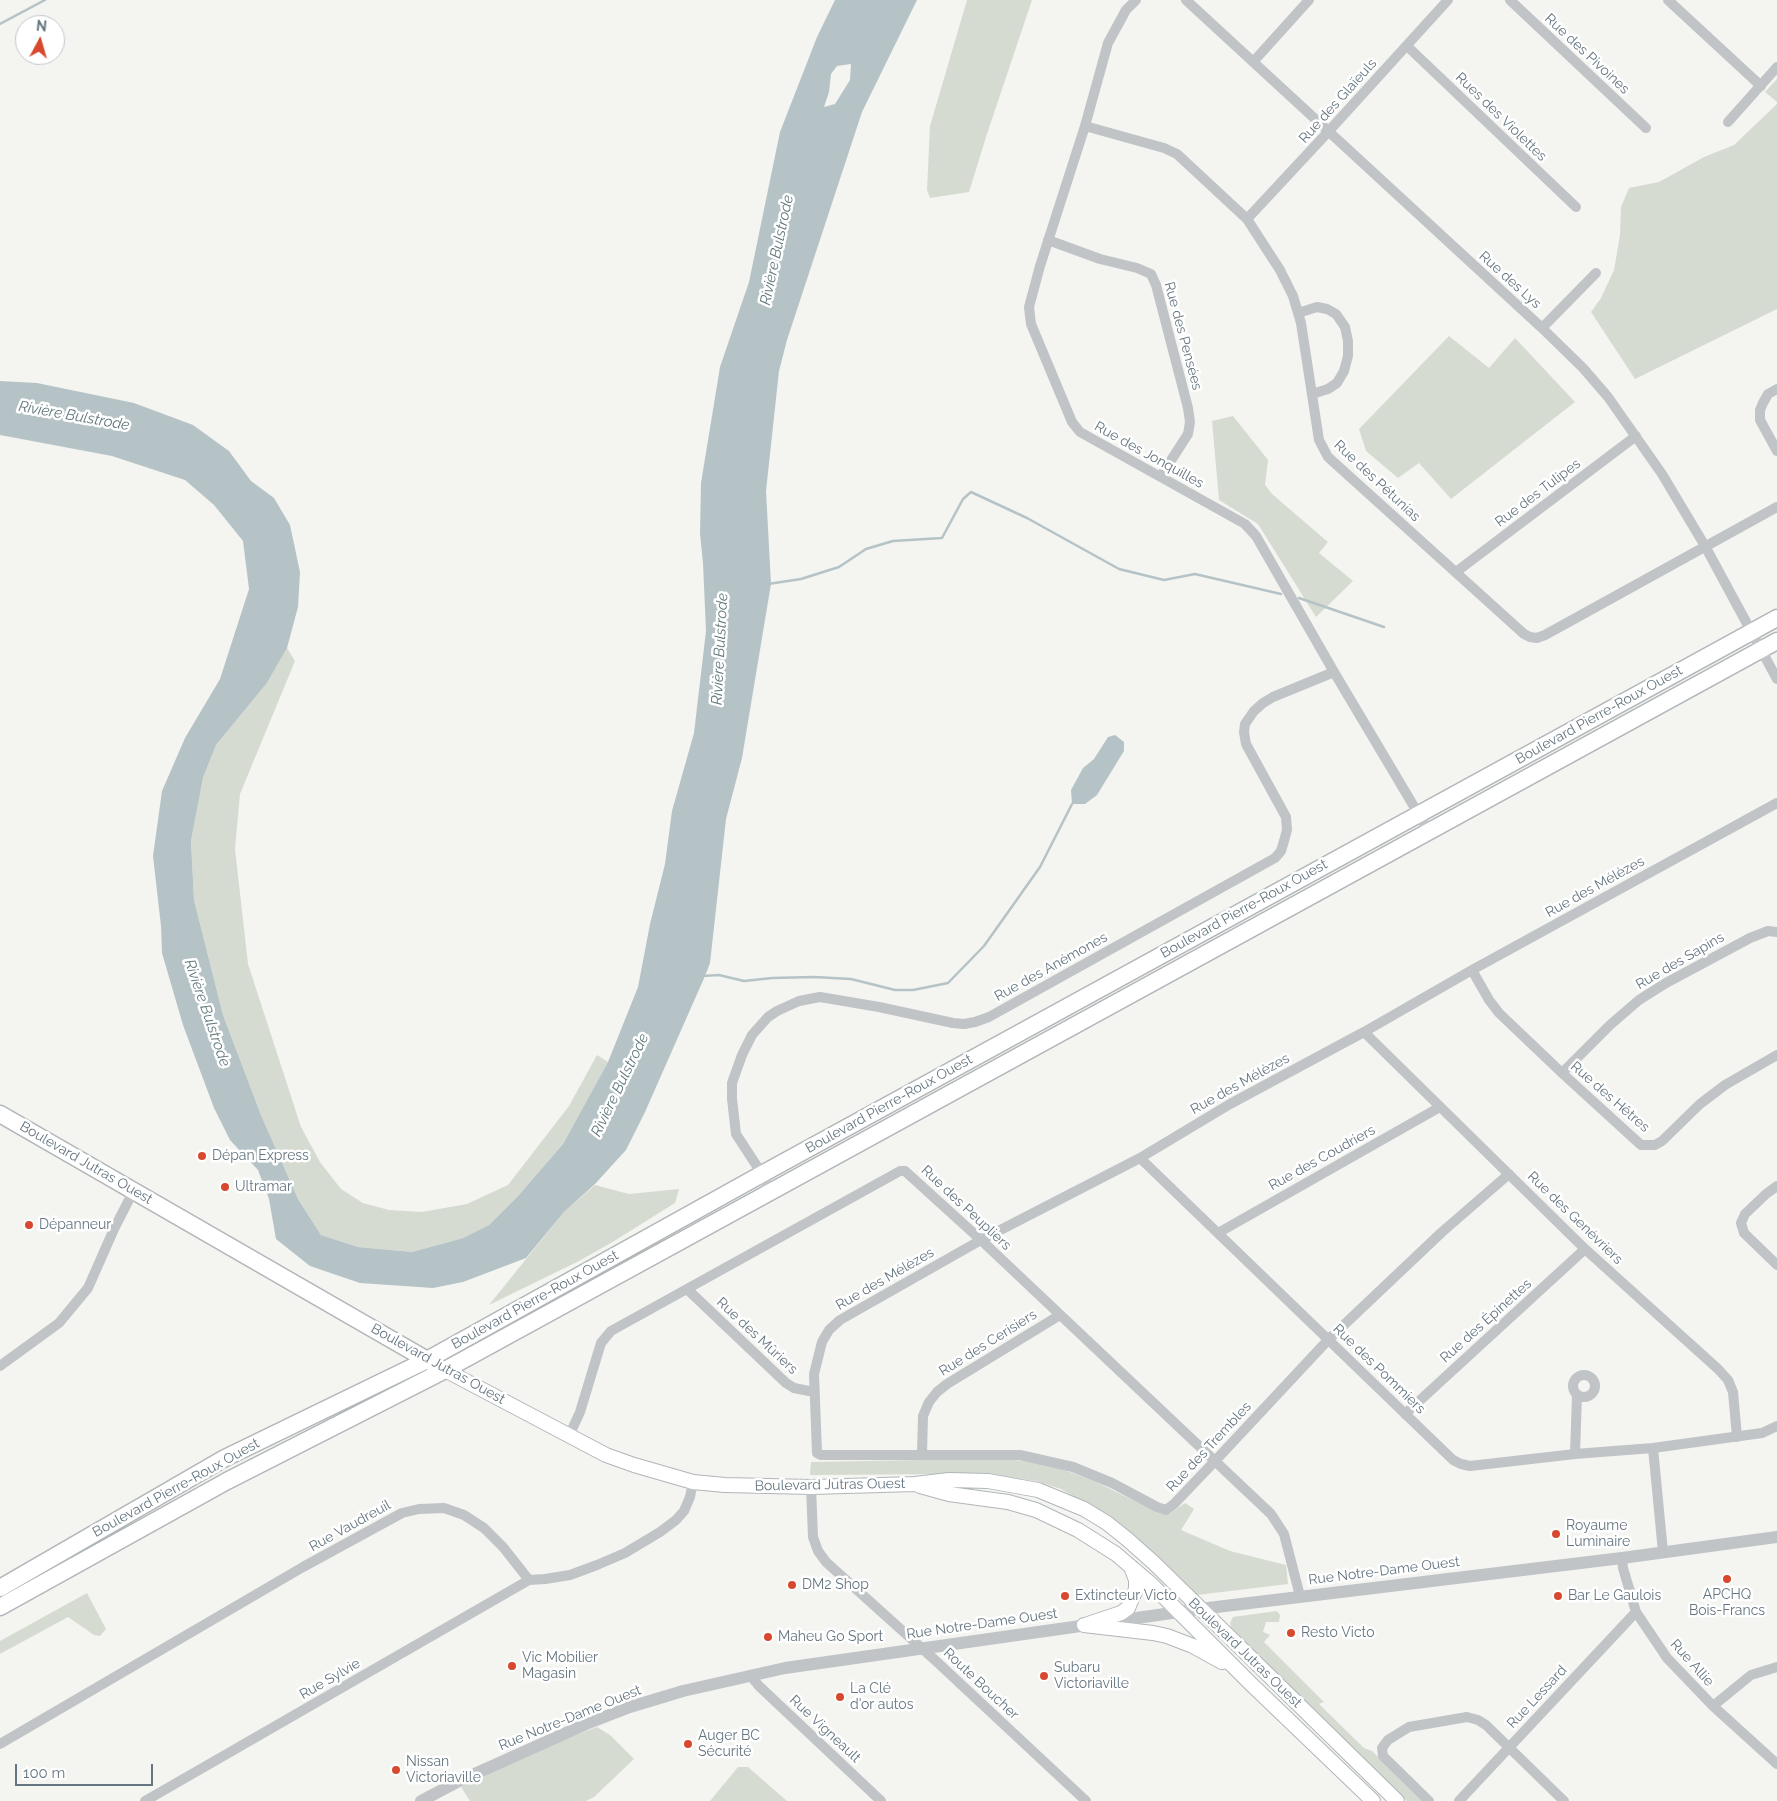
<!DOCTYPE html>
<html>
<head>
<meta charset="utf-8">
<style>
  body { margin:0 }
  #map { position:relative; width:1777px; height:1801px; overflow:hidden; background:#f4f4f1; font-family:Raleway,sans-serif }
  canvas { display:block }
  .north { position:absolute; left:15px; top:15px; width:50px; height:50px; box-sizing:border-box; background:#fff; border:1px solid #c1c8cc; border-radius:50%; rotate:6deg; font-size:14px; font-weight:700; line-height:20px; text-align:center; color:#657680 }
  .north::after { content:''; display:block; margin:auto; width:18px; height:22px; background:#d7482e; clip-path:polygon(50% 0,100% 100%,50% 72%,0 100%) }
  .scale { position:absolute; left:15px; top:1764px; width:138px; height:22px; box-sizing:border-box; border:2px solid #657680; border-top:0; padding-left:6px; font-size:15px; line-height:18px; white-space:nowrap; color:#657680; -webkit-text-stroke:4px #fff; paint-order:stroke }
</style>
</head>
<body>
<div id="map">
<canvas width="1777" height="1801"></canvas>
<div class="north">N</div>
<div class="scale">100 m</div>
</div>
<script>
const c = document.querySelector('canvas').getContext('2d');
c.lineJoin = 'round';
function paint(path, color) { c.fillStyle = color; c.fill(path, 'evenodd'); }
const toPath = rows => new Path2D(rows.map(r => 'M' + r).join(''));
function stroke(path, color, width, dash) { c.strokeStyle = color; c.lineWidth = width; c.lineCap = dash ? 'butt' : 'round'; c.setLineDash(dash || []); c.stroke(path); }
function write(font, color, halo, rows, align = 'center') {
  c.font = font + ' Raleway,sans-serif'; c.lineWidth = 5; c.setLineDash([]); c.textBaseline = 'middle'; c.strokeStyle = halo; c.fillStyle = color; for (const [text, x, y, turn = 0] of rows) {
    c.save(); c.translate(x, y); c.rotate((+turn || 0) * Math.PI / 180); c.textAlign = isNaN(turn) ? turn : align; if (halo) c.strokeText(text, 0, 0); c.fillText(text, 0, 0); c.restore();
  }
}
const green = toPath([
  [967,0,1032,0,986,137,969,192,930,198,927,190,930,126],
  [1777,79,1777,102,1765,92],
  [1777,104,1777,309,1635,379,1591,312,1601,298,1614,270,1620,235,1621,207,1629,188,1659,182,1704,157,1734,145],
  [1449,336,1489,368,1515,338,1575,402,1451,499,1419,463,1398,478,1366,451,1359,429],
  [1233,416,1268,460,1265,485,1272,494,1328,542,1319,553,1353,581,1316,617,1258,524,1219,500,1212,421],
  [287,648,295,661,240,794,235,849,248,964,301,1127,320,1162,341,1189,363,1203,389,1210,422,1212,467,1204,508,1185,569,1106,597,1055,608,1062,563,1144,518,1196,489,1225,463,1238,412,1252,358,1247,321,1235,298,1199,261,1115,223,1015,194,900,191,841,203,778,216,745,267,683],
  [595,1185,629,1194,679,1189,675,1203,611,1243,579,1261,489,1305,564,1212],
  [975,1459,1016,1460,1047,1465,1073,1473,1094,1481,1161,1514,1169,1514,1185,1503,1194,1509,1181,1530,1230,1551,1286,1565,1288,1584,1197,1595,1191,1593,1096,1510,1061,1489,1036,1481,1000,1476,963,1474,810,1475,811,1462],
  [87,1593,106,1629,100,1636,94,1635,68,1617,0,1654,0,1641],
  [1277,1611,1280,1615,1279,1622,1266,1622,1263,1632,1270,1635,1264,1642,1324,1702,1319,1704,1364,1748,1372,1751,1425,1801,1407,1801,1232,1631,1230,1623,1233,1617],
  [597,1727,610,1735,634,1759,594,1797,586,1801,470,1801,461,1787,542,1748],
  [738,1767,748,1767,787,1801,710,1801]
]);
const water = toPath([
  [835,0,917,0,862,112,787,340,779,371,766,491,771,584,742,758,726,819,710,963,705,976,645,1112,626,1150,595,1184,564,1212,526,1258,463,1282,433,1288,360,1283,310,1266,276,1239,269,1199,258,1170,230,1140,214,1108,183,1025,162,953,161,926,153,856,162,791,185,738,220,679,249,589,243,541,214,505,185,480,112,456,0,435,0,381,37,383,134,403,193,425,229,451,251,481,274,498,290,525,300,572,298,607,287,648,267,683,216,745,203,778,191,841,194,900,223,1015,261,1115,298,1199,321,1235,358,1247,412,1252,463,1238,489,1225,518,1196,563,1144,608,1062,638,987,650,924,665,864,672,811,694,733,706,631,703,563,700,534,701,483,720,367,749,282,780,132,817,37],
  [851,64,850,80,835,104,824,107,829,92,831,74,837,66],
  [1115,735,1124,742,1124,751,1097,795,1085,804,1072,804,1071,790,1083,768,1094,759,1108,737]
]);
const stream = toPath([
  [0,24,45,0],
  [768,584,801,579,839,567,866,549,893,541,942,538,963,499,971,492,1027,518,1119,569,1164,580,1195,574,1281,594],
  [1299,598,1384,627],
  [702,976,719,975,744,981,772,978,814,977,851,979,895,990,913,990,948,983,984,946,1040,867,1072,804]
]);
const minor = toPath([
  [1136,0,1126,10,1108,43,1085,126,1040,266,1029,307,1031,324,1072,422,1080,432,1245,524,1256,536,1334,672,1428,830],
  [1186,0,1542,328,1583,368,1608,397,1662,474,1705,546,1777,679],
  [1510,0,1646,128],
  [1668,0,1761,86],
  [1407,46,1576,207],
  [1253,62,1309,0],
  [1728,122,1777,67],
  [1085,126,1164,148,1177,154,1247,219,1280,270,1293,296,1301,323,1319,440,1328,457,1524,634,1530,637,1537,638,1545,635,1777,507],
  [1247,219,1328,132,1448,0],
  [1048,240,1100,259,1137,268,1151,274,1156,285,1188,408,1190,422,1188,434,1161,476],
  [1298,313,1317,307,1327,309,1336,314,1345,327,1348,341,1348,356,1344,371,1337,383,1328,389,1312,394],
  [1542,328,1596,273],
  [1777,389,1768,394,1763,403,1760,410,1760,420,1777,451],
  [1456,572,1636,436],
  [1472,970,1489,1000,1499,1013,1562,1073,1641,1145,1655,1145,1662,1141,1700,1104,1725,1085,1777,1055],
  [1364,1032,1585,1249,1718,1369,1728,1380,1733,1392,1737,1437],
  [1562,1073,1610,1025,1639,1000,1666,983,1750,938,1768,931,1777,932],
  [1140,1158,1453,1460,1461,1464,1470,1466,1575,1454,1653,1448,1762,1433,1777,1426],
  [1509,1174,1442,1232,1328,1340,1215,1461,1174,1504,1166,1510,1157,1507,1112,1483,1073,1467,1020,1455,821,1455,817,1453,814,1374,822,1342,829,1330,840,1320,981,1240,1140,1158,1230,1104,1364,1032,1472,970,1777,803],
  [1777,1186,1766,1194,1745,1214,1741,1223,1744,1233,1777,1265],
  [770,1192,762,1174,736,1134,732,1099,732,1083,742,1055,752,1035,768,1017,777,1011,799,1001,820,997,879,1007,953,1023,964,1024,975,1022,989,1017,1275,858,1281,851,1284,841,1287,830,1286,817,1246,744,1244,732,1245,724,1254,711,1263,703,1273,697,1334,672],
  [1218,1233,1440,1107],
  [687,1289,786,1383,794,1388,814,1392],
  [0,1366,59,1323,88,1288,114,1229,134,1190],
  '1573 1386a11 11 0 1 1 22 0a11 11 0 1 1-22 0Z',
  [1405,1414,1585,1249],
  [569,1436,580,1412,601,1343,611,1331,900,1171,905,1171,981,1240,1271,1514,1284,1534,1300,1596],
  [1653,1448,1663,1552],
  [922,1454,923,1416,929,1402,937,1392,947,1384,1060,1315],
  [1575,1454,1577,1395],
  [811,1487,813,1537,818,1551,826,1562,936,1661,1086,1801],
  [1622,1558,1623,1568,1636,1612,1667,1658,1713,1706,1777,1764],
  [750,1675,759,1686,881,1801],
  [1713,1706,1751,1675,1777,1667],
  [0,1744,303,1567,402,1513,419,1509,444,1508,464,1515,484,1528,503,1547,529,1580,545,1579,570,1575,597,1565,625,1553,660,1532,676,1520,684,1511,690,1497,693,1482],
  [145,1801,529,1580],
  [1429,1801,1383,1756,1382,1748,1388,1740,1409,1727,1467,1717,1478,1720,1486,1725,1564,1801],
  [1459,1801,1636,1612]
]);
const tertiary = toPath([
  [421,1801,459,1781,586,1724,630,1707,683,1691,785,1668,1200,1609,1622,1558,1777,1537]
]);
const secondary = toPath([
  [445,1370,606,1455,634,1465,693,1482,725,1485,811,1487,915,1484,949,1480,988,1481,1038,1490,1084,1509,1107,1523,1127,1539,1154,1563,1397,1801],
  [920,1486,949,1494,1008,1502,1036,1510,1078,1530,1116,1554,1150,1583,1250,1683,1373,1801],
  [1088,1624,1121,1613,1128,1608,1136,1589,1136,1580,1131,1567],
  [1084,1625,1153,1633,1167,1636,1193,1646,1222,1662]
]);
const primary = toPath([
  [0,1114,434,1364],
  [0,1588,225,1458,427,1360,762,1174,1777,618],
  [0,1607,227,1481,445,1370,1777,641]
]);
const markers = [
  [202,1156,5,"#d7482e"],
  [225,1187,5,"#d7482e"],
  [29,1225,5,"#d7482e"],
  [1556,1534,5,"#d7482e"],
  [1727,1579,5,"#d7482e"],
  [792,1585,5,"#d7482e"],
  [1065,1596,5,"#d7482e"],
  [1558,1596,5,"#d7482e"],
  [1291,1633,5,"#d7482e"],
  [768,1637,5,"#d7482e"],
  [512,1666,5,"#d7482e"],
  [1044,1676,5,"#d7482e"],
  [840,1697,5,"#d7482e"],
  [688,1744,5,"#d7482e"],
  [396,1770,5,"#d7482e"]
];
const streetNames = [
  ["Rue des Pivoines",1587,54,43],
  ["Rue des Glaïeuls",1338,101,-48],
  ["Rues des Violettes",1501,117,44],
  ["Rue des Lys",1510,280,42],
  ["Rue des Pensées",1183,336,75],
  ["Rue des Jonquilles",1149,455,29],
  ["Rue des Pétunias",1377,481,43],
  ["Rue des Tulipes",1538,493,-37],
  ["Boulevard Pierre-Roux Ouest",1599,715,-29],
  ["Rue des Mélèzes",1595,887,-29],
  ["Boulevard Pierre-Roux Ouest",1244,909,-29],
  ["Rue des Sapins",1680,961,-30],
  ["Rue des Anémones",1051,967,-29],
  ["Rue des Mélèzes",1240,1084,-29],
  ["Rue des Hêtres",1610,1097,41],
  ["Boulevard Pierre-Roux Ouest",889,1104,-29],
  ["Rue des Coudriers",1322,1158,-29],
  ["Boulevard Jutras Ouest",86,1163,30],
  ["Rue des Peupliers",966,1208,43],
  ["Rue des Genévriers",1575,1218,44],
  ["Rue des Mélèzes",885,1279,-30],
  ["Boulevard Pierre-Roux Ouest",535,1300,-29],
  ["Rue des Épinettes",1486,1321,-42],
  ["Rue des Mûriers",757,1336,43],
  ["Rue des Cerisiers",988,1343,-32],
  ["Boulevard Jutras Ouest",438,1364,29],
  ["Rue des Pommiers",1379,1369,44],
  ["Rue des Trembles",1209,1447,-47],
  ["Boulevard Jutras Ouest",830,1485,-1],
  ["Boulevard Pierre-Roux Ouest",176,1488,-29],
  ["Rue Vaudreuil",350,1526,-29],
  ["Rue Notre-Dame Ouest",1384,1571,-7],
  ["Rue Notre-Dame Ouest",982,1624,-8],
  ["Boulevard Jutras Ouest",1245,1653,44],
  ["Rue Allie",1692,1663,48],
  ["Rue Sylvie",330,1679,-30],
  ["Route Boucher",981,1684,43],
  ["Rue Lessard",1537,1697,-47],
  ["Rue Notre-Dame Ouest",570,1718,-22],
  ["Rue Vigneault",825,1729,43]
];
const poiNames = [
  ["Dépan Express",212,1156],
  ["Ultramar",235,1187],
  ["Dépanneur",39,1225],
  ["Royaume",1566,1526],
  ["Luminaire",1566,1542],
  ["DM2 Shop",802,1585],
  ["APCHQ",1727,1595,"center"],
  ["Bois-Francs",1727,1611,"center"],
  ["Extincteur Victo",1075,1596],
  ["Bar Le Gaulois",1568,1596],
  ["Resto Victo",1301,1633],
  ["Maheu Go Sport",778,1637],
  ["Vic Mobilier",522,1658],
  ["Magasin",522,1674],
  ["Subaru",1054,1668],
  ["Victoriaville",1054,1684],
  ["La Clé",850,1689],
  ["d'or autos",850,1705],
  ["Auger BC",698,1736],
  ["Sécurité",698,1752],
  ["Nissan",406,1762],
  ["Victoriaville",406,1778]
];
const waterNames = [
  ["Rivière Bulstrode",777,250,-78],
  ["Rivière Bulstrode",74,416,10],
  ["Rivière Bulstrode",720,649,-87],
  ["Rivière Bulstrode",207,1013,71],
  ["Rivière Bulstrode",620,1085,-64]
];
paint(green, '#d6dbd2');
paint(water, '#b6c3c6');
stroke(stream, '#b6c3c6', 2.5);
stroke(secondary, '#b0b6b9', 16);
stroke(primary, '#b1b6b9', 19);
stroke(minor, '#c0c4c7', 10);
stroke(tertiary, '#c0c4c7', 12);
stroke(secondary, '#fff', 14);
stroke(primary, '#fff', 16);
for (const [x, y, r, color] of markers) { const dot = new Path2D(); dot.arc(x, y, r, 0, 2 * Math.PI); c.fillStyle = color; c.fill(dot); stroke(dot, '#fff', 2); }
write('14px', '#657680', '#fff', streetNames);
write('14px', '#657680', '#fff', poiNames, 'left');
write('italic 15px', '#61787d', '#fff', waterNames);
</script>
</body>
</html>
